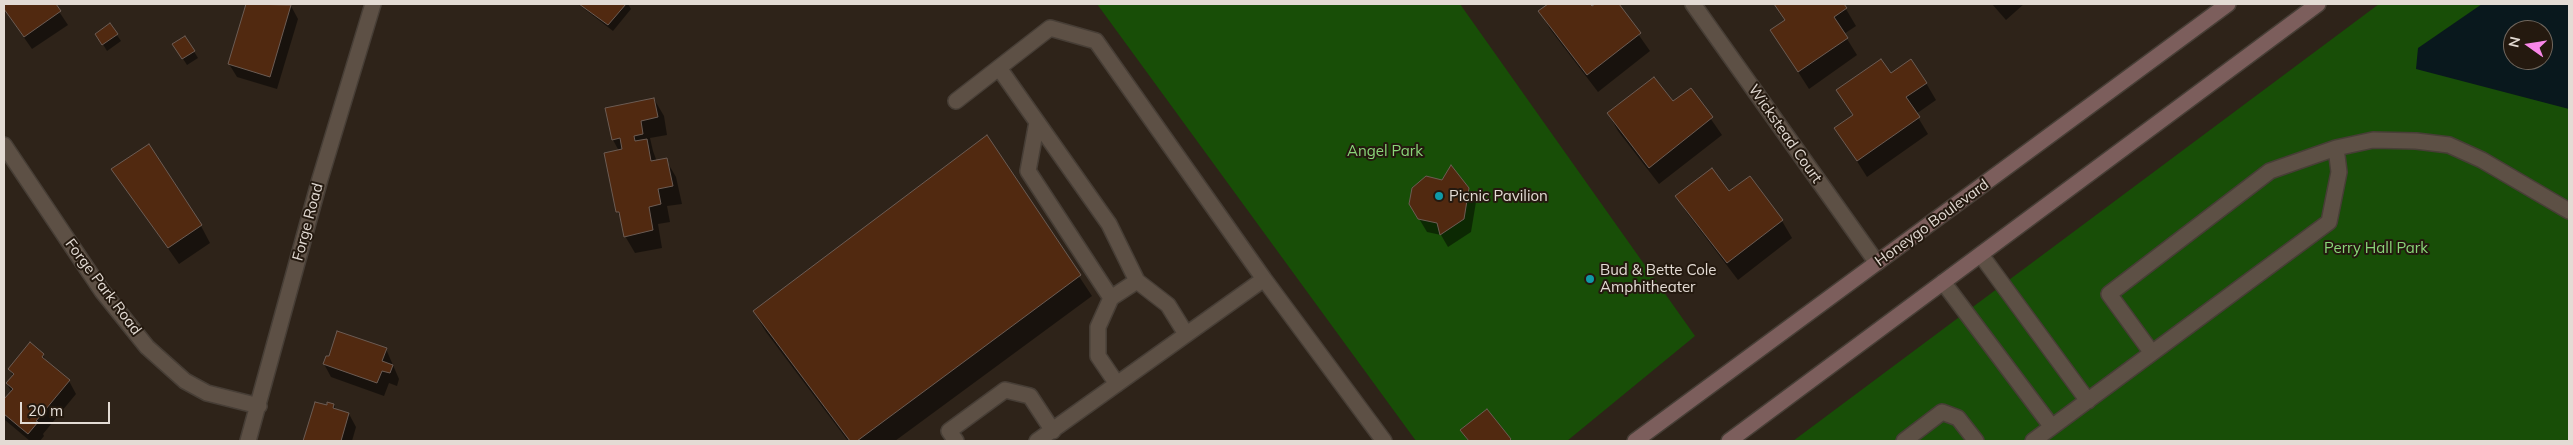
<!DOCTYPE html>
<html>
<head>
<meta charset="utf-8">
<style>
  body { margin:0 }
  #map { position:relative; width:2573px; height:445px; overflow:hidden; background:#2e2319; font-family:Mulish,sans-serif }
  canvas { display:block }
  .frame { position:absolute; inset:0; border:5px solid #e3dbd4; pointer-events:none }
  .north { position:absolute; left:2503px; top:20px; width:50px; height:50px; box-sizing:border-box; background:#24190f; border:1px solid #70675e; border-radius:50%; rotate:283deg; font-size:14px; font-weight:700; line-height:20px; text-align:center; color:#e3dbd4 }
  .north::after { content:''; display:block; margin:auto; width:18px; height:22px; background:#f987e9; clip-path:polygon(50% 0,100% 100%,50% 72%,0 100%) }
  .scale { position:absolute; left:20px; top:402px; width:90px; height:22px; box-sizing:border-box; border:2px solid #e3dbd4; border-top:0; padding-left:6px; font-size:15px; line-height:18px; white-space:nowrap; color:#e3dbd4; -webkit-text-stroke:4px #24190f; paint-order:stroke }
</style>
</head>
<body>
<div id="map">
<canvas width="2573" height="445"></canvas>
<div class="frame"></div>
<div class="north">N</div>
<div class="scale">20 m</div>
</div>
<script>
const c = document.querySelector('canvas').getContext('2d');
c.lineJoin = 'round';
function paint(path, color) { c.fillStyle = color; c.fill(path, 'evenodd'); }
const toPath = rows => new Path2D(rows.map(r => 'M' + r).join(''));
function stroke(path, color, width, dash) { c.strokeStyle = color; c.lineWidth = width; c.lineCap = dash ? 'butt' : 'round'; c.setLineDash(dash || []); c.stroke(path); }
function write(font, color, halo, rows, align = 'center') {
  c.font = font + ' Mulish,sans-serif'; c.lineWidth = 4; c.setLineDash([]); c.textBaseline = 'middle'; c.strokeStyle = halo; c.fillStyle = color; for (const [text, x, y, turn = 0] of rows) {
    c.save(); c.translate(x, y); c.rotate((+turn || 0) * Math.PI / 180); c.textAlign = isNaN(turn) ? turn : align; if (halo) c.strokeText(text, 0, 0); c.fillText(text, 0, 0); c.restore();
  }
}
const green = toPath([
  [1097,4,1460,4,1695,336,1567,441,1416,441],
  [2379,4,2569,4,2569,441,1793,441],
  [2513,30,2543,30,2543,60,2513,60]
]);
const water = toPath([
  [2482,4,2569,4,2569,109,2416,69,2418,48],
  [2513,30,2543,30,2543,60,2513,60]
]);
const shadow = toPath([
  [4,4,54,4,68,25,32,49,4,9],
  [248,4,283,4,291,6,298,19,277,89,237,77,229,64],
  [578,4,628,4,631,9,613,31],
  [1550,4,1588,4,1592,8,1597,4,1617,4,1650,51,1598,92,1550,29,1540,12],
  [1774,4,1843,4,1856,26,1844,34,1857,55,1809,89,1772,31,1785,21],
  [1992,4,2024,4,2006,20],
  [110,25,121,41,107,51,101,41],
  [185,37,198,58,187,65,178,51],
  [1890,75,1926,83,1936,100,1916,114,1928,134,1867,177,1836,128,1853,116,1838,90],
  [1690,89,1722,135,1659,184,1618,131,1608,113,1672,103],
  [654,99,664,116,667,135,650,138,653,151,657,162,666,160,676,177,682,204,667,206,670,222,658,224,662,248,635,253,625,236,622,219,617,212,619,151,613,140],
  [987,137,1092,296,895,441,848,441,766,332,754,312],
  [113,170,201,226,210,243,179,264],
  [1468,189,1476,202,1471,232,1448,247,1441,235,1427,232,1418,217],
  [1729,193,1782,221,1792,238,1738,280,1687,213,1677,196],
  [386,349,399,379,397,386,389,383,384,396,331,377,324,364],
  [43,355,47,363,69,381,76,394,43,434,44,436,40,441,30,441,5,420,4,400,12,392,7,384,14,377,9,369],
  [316,404,327,407,334,405,336,410,349,414,356,427,352,441,305,441],
  [1487,411,1511,441,1468,441,1462,431]
]);
const building = toPath([
  [4,4,56,4,61,11,24,37,4,9,4,4],
  [246,4,291,5,270,77,228,64,246,4],
  [579,4,626,4,608,25,579,4],
  [1548,4,1590,4,1592,6,1595,4,1619,4,1641,33,1587,75,1538,11,1548,4],
  [1774,4,1844,4,1847,8,1834,17,1848,38,1798,72,1770,30,1785,20,1774,4],
  [110,23,118,34,102,45,95,34,110,23],
  [185,36,195,51,182,59,172,44,185,36],
  [1881,59,1891,73,1911,59,1927,83,1906,97,1920,117,1857,161,1834,128,1853,115,1836,90,1881,59],
  [1654,77,1673,101,1691,88,1713,117,1649,168,1607,113,1654,77],
  [654,98,658,117,641,121,643,134,634,136,635,141,647,139,651,161,667,158,673,186,658,189,661,204,649,207,653,230,624,237,619,212,616,212,604,153,622,149,620,138,612,140,605,108,654,98],
  [987,135,1081,275,857,441,850,441,753,311,987,135],
  [149,144,202,225,168,248,111,169,149,144],
  [1451,165,1469,188,1464,219,1440,235,1437,223,1418,219,1409,204,1412,188,1426,176,1442,180,1451,165],
  [1712,168,1729,191,1750,176,1783,220,1727,263,1675,196,1712,168],
  [337,331,387,348,382,361,393,365,390,373,382,371,377,383,323,364,326,356,329,356,337,331],
  [30,342,44,354,42,357,70,380,36,421,38,422,28,434,4,414,4,399,13,389,6,383,14,374,8,369,30,342],
  [315,402,327,405,327,402,334,404,333,408,349,413,341,441,303,441,315,402],
  [1487,409,1511,439,1509,441,1469,441,1460,430,1487,409]
]);
const service = toPath([
  [999,68,1109,224,1137,281,1168,305,1186,334],
  [956,101,1050,28,1096,41,1264,279,1384,441],
  [1037,122,1028,171,1111,298],
  [1981,255,2088,401],
  [1943,282,2052,427],
  [2152,353,2109,294,2270,171,2336,148],
  [1117,384,1098,356,1098,327,1111,298,1137,281],
  [956,441,949,431,1005,390,1030,396,1053,431],
  [1037,441,1264,279],
  [1904,441,1942,412,1958,418,1976,441],
  [2033,441,2329,222,2339,172,2336,148,2373,140,2416,141,2449,145,2482,160,2569,211]
]);
const minor = toPath([
  [1693,4,1877,263],
  [4,145,102,291,147,347,185,381,207,393,259,406],
  [248,441,320,179,373,4]
]);
const secondary = toPath([
  [1635,441,2228,4],
  [1729,441,2318,4]
]);
const markers = [
  [1439,196,5,"#0f9aa8"],
  [1590,279,5,"#0f9aa8"]
];
const streetNames = [
  ["Wickstead Court",1785,134,55],
  ["Forge Road",308,222,-75],
  ["Honeygo Boulevard",1932,223,-36],
  ["Forge Park Road",103,287,53]
];
const parkNames = [
  ["Angel Park",1385,151],
  ["Perry Hall Park",2376,248]
];
const poiNames = [
  ["Picnic Pavilion",1449,196],
  ["Bud & Bette Cole",1600,270],
  ["Amphitheater",1600,287]
];
paint(green, '#184e07');
paint(water, '#09181d');
paint(shadow, '#0007');
paint(building, '#512910');
stroke(building, '#6c5c54', 1);
stroke(service, '#473e36', 18);
stroke(minor, '#473e36', 18);
stroke(secondary, '#473e36', 18);
stroke(service, '#5d5045', 15);
stroke(minor, '#5d5045', 15);
stroke(secondary, '#7c5e5c', 15);
for (const [x, y, r, color] of markers) { const dot = new Path2D(); dot.arc(x, y, r, 0, 2 * Math.PI); c.fillStyle = color; c.fill(dot); stroke(dot, '#24190f', 2); }
write('15px', '#e3dbd4', '#24190f', streetNames);
write('15px', '#8ad579', '#24190f', parkNames);
write('15px', '#e3dbd4', '#24190f', poiNames, 'left');
</script>
</body>
</html>
